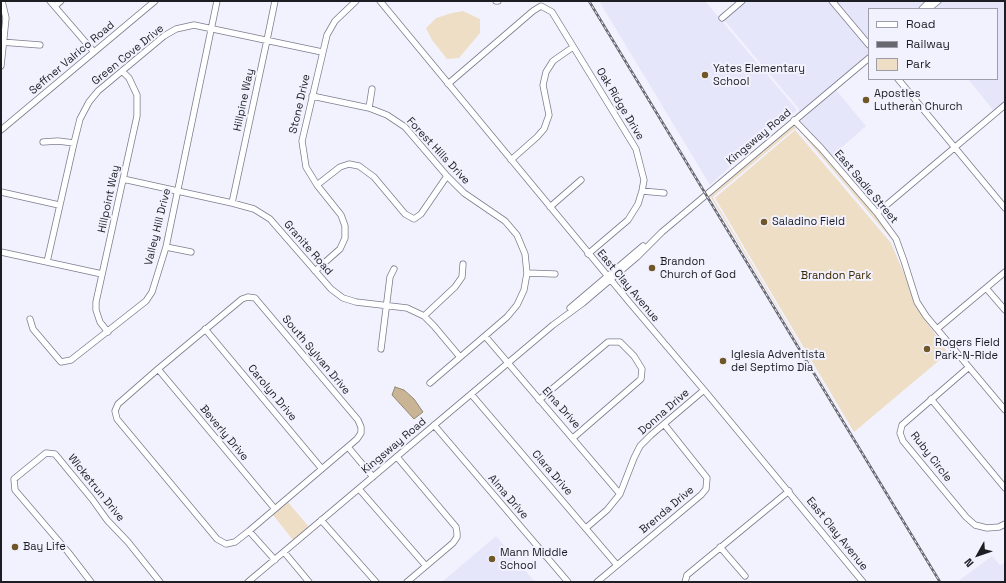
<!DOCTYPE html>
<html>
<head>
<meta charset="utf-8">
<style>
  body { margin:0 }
  #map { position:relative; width:1006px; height:583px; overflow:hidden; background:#f2f2fe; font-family:"Space Grotesk",sans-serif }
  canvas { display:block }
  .frame { position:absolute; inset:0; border:2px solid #1d1d24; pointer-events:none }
  .legend { position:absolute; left:868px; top:8px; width:130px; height:72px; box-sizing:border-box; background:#f2f2fe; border:1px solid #9d9da7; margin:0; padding:5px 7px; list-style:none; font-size:12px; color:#1d1d24 }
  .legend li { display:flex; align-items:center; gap:8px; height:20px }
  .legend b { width:20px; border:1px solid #9d9da7 }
  .north { position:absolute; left:958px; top:535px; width:40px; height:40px; -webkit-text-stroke:3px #f2f2fe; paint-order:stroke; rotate:230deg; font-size:11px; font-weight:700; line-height:16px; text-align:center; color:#1d1d24 }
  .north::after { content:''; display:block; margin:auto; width:14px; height:18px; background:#1d1d24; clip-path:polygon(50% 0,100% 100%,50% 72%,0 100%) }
</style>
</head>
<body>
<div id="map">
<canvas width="1006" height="583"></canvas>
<div class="frame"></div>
<ul class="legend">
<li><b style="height:5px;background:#fff"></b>Road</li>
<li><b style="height:5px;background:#686870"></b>Railway</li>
<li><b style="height:11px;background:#eedec6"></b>Park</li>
</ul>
<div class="north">N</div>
</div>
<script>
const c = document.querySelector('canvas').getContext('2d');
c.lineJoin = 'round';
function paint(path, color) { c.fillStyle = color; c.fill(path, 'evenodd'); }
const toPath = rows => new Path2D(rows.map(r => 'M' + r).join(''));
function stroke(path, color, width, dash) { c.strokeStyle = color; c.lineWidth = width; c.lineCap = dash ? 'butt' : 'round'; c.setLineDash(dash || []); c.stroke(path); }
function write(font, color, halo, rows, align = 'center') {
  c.font = font + ' "Space Grotesk",sans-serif'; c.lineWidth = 4; c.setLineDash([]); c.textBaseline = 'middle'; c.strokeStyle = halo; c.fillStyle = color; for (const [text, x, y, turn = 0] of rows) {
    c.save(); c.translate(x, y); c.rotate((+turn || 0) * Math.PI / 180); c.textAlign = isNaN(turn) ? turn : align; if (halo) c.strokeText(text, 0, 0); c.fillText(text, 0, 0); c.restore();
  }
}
const built = toPath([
  [599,1,705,1,797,110,782,123,777,117,765,127,769,131,710,185],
  [745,1,829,1,869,48,869,55,796,116,795,114,799,111,799,109,724,20],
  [835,1,927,1,919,9,869,9,869,41],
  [941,1,1005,1,1005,103,994,111,968,79,997,79,997,9,932,9],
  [836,89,837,91,866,126,831,157,799,120],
  [496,536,535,582,442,582],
  [992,556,1000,565,1005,563,1005,582,957,582]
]);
const green = toPath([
  [463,11,480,19,480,33,459,58,447,59,432,40,426,28,436,18,452,13],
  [794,124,819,150,875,215,893,241,905,270,893,241,797,128,794,129,714,196,713,198,852,432,710,196],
  [795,130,891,243,921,314,948,353,854,432,715,198],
  [287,501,309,527,293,540,273,515]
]);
const water = toPath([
  [395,387,404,390,414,399,423,412,414,419,392,395,395,387]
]);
const minor = toPath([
  [50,1,94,52],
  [380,1,630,303,704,390,863,582],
  [496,1,498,1],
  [832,1,869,45],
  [55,6,61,1],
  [922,9,930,1],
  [928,9,938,1],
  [722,18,742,1],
  [1,42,40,45],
  [1,66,6,18,2,1],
  [898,79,1005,208],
  [448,84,533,11,541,6,552,12,636,149,644,180,642,191,638,204,628,220,588,254],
  [312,96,369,108,387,115,405,127,447,176,464,193,505,221,517,235,525,254,527,273,524,290,517,305,507,317,430,383],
  [369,108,372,89],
  [794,120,821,148,877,213,896,239,904,261,917,302,926,316,1005,410],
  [1,130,155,1],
  [43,142,58,141,74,143],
  [511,160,537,137,544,129,549,115,543,85,546,72,553,61,573,47],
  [123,179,232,203,254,209,270,219,331,289,343,298,356,302,407,308,424,316,434,326,460,357],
  [317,185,340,167,349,164,359,166,374,177,405,214,414,219,421,214,447,176],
  [642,191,664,193],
  [1,192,59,205],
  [232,203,267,40,275,1],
  [550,207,581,180],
  [877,213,1005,105],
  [166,247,191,252],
  [1,252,102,274],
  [47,262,74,143,80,119,89,102,98,91,164,36,176,29,194,25,322,52],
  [315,271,340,249,345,238,345,226,341,215,317,185,306,167,302,141,327,35,335,21,356,1],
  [527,273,555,274],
  [986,288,1005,310],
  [248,297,255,298,358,420,361,427,361,433,357,439,249,531,235,542,226,544,217,539,117,419,115,411,118,404,158,369,242,299,248,297],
  [570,308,643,246],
  [424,316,455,287,462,277,463,264],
  [30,319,33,329,61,362,71,360,146,301,152,292,166,247,217,1],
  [205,329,322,469],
  [937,329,1005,272],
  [108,332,100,322,96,310,96,302,137,116,137,95,129,78,122,71],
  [485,336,620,494],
  [381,349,390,277,394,269],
  [969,367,902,425,900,433,903,441,966,517,975,525,987,528,999,527,1005,524],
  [158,369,275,509],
  [471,394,617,565],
  [931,399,1005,488],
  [539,400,608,342,620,342,634,356,642,369,641,379,573,438],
  [434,425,568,582],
  [348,447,373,477],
  [397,457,456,527,457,533,457,537,453,543,407,582],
  [359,489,426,566],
  [321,520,376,582],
  [586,528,607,510,620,494,634,458,640,446,651,435,704,390],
  [249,531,275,560],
  [720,547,745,576],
  [284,552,309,582],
  [91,582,68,552,15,490,14,479,46,453,55,454,92,499,107,520,128,542,160,582],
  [248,582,553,325,583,303,637,257,662,232,869,58],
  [597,582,701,495,706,489,707,478,664,424],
  [685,582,687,575,789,491]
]);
const rail = toPath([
  [589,1,940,582]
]);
const markers = [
  [705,75,4,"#715628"],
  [866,100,4,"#715628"],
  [764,222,4,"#715628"],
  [652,268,4,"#715628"],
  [927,349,4,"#715628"],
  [723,361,4,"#715628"],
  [15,547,4,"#715628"],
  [492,559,4,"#715628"]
];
const streetNames = [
  ["Green Cove Drive",128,55,-39],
  ["Seffner Valrico Road",72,58,-40],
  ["Hillpine Way",244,100,-78],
  ["Stone Drive",300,104,-77],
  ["Oak Ridge Drive",620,104,59],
  ["Kingsway Road",759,137,-40],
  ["Forest Hills Drive",438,151,47],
  ["East Sadie Street",866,187,50],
  ["Hillpoint Way",109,199,-78],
  ["Valley Hill Drive",158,227,-76],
  ["Granite Road",308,248,49],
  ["East Clay Avenue",628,286,50],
  ["South Sylvan Drive",316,355,50],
  ["Carolyn Drive",272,393,50],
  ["Elna Drive",561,408,48],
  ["Donna Drive",664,412,-41],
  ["Beverly Drive",224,433,50],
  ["Kingsway Road",394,446,-40],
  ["Ruby Circle",931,457,52],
  ["Clara Drive",552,473,49],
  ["Wicketrun Drive",96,488,51],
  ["Alma Drive",508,497,49],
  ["Brenda Drive",667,510,-40],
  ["East Clay Avenue",837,534,51]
];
const poiNames = [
  ["Yates Elementary",713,69],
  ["School",713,82],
  ["Apostles",874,94],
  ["Lutheran Church",874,107],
  ["Saladino Field",772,222],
  ["Brandon",660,262],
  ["Church of God",660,275],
  ["Rogers Field",935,343],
  ["Park-N-Ride",935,356],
  ["Iglesia Adventista",731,355],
  ["del Septimo Dia",731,368],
  ["Bay Life",23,547],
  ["Mann Middle",500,553],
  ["School",500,566]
];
const parkNames = [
  ["Brandon Park",836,276]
];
paint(built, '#e6e6fb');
paint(green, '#eedec6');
paint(water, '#c9b595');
stroke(water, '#958773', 1);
stroke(minor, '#7c7c8e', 7);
stroke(minor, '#fff', 5.5);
stroke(rail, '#686870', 2.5);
stroke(rail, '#f2f2fe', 1, [3]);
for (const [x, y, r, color] of markers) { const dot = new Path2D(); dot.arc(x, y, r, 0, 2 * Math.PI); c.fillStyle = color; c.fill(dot); stroke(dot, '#f2f2fe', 1.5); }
write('11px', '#1d1d24', '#f2f2fe', streetNames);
write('11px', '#1d1d24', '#f2f2fe', poiNames, 'left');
write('11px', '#3e2800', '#f2f2fe', parkNames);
</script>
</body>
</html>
